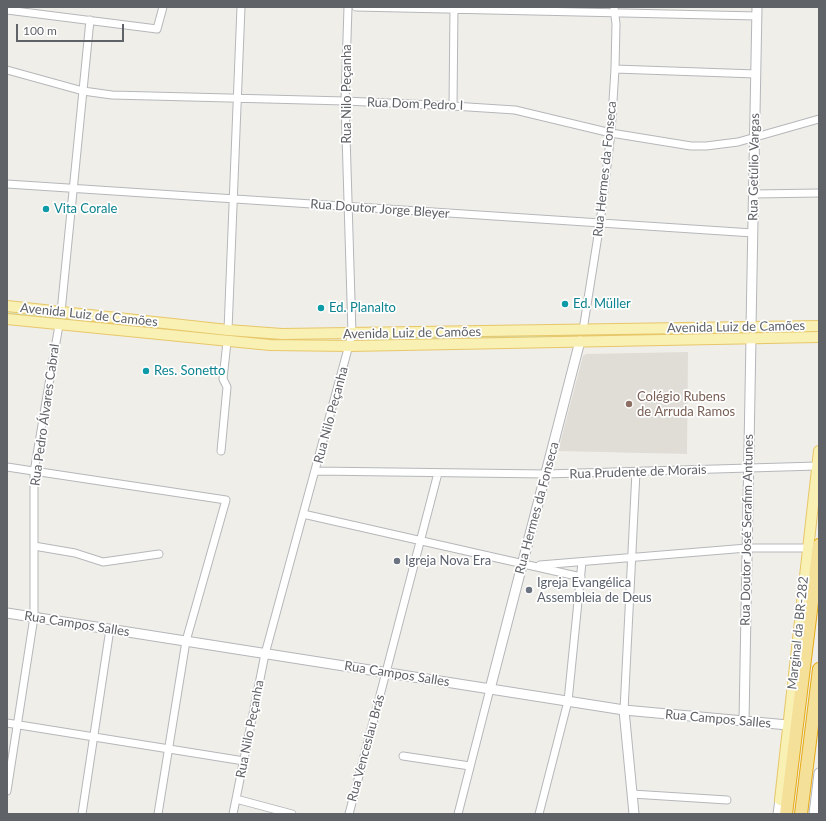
<!DOCTYPE html>
<html>
<head>
<meta charset="utf-8">
<style>
  body { margin:0 }
  #map { position:relative; width:826px; height:821px; overflow:hidden; background:#f0eee8; font-family:Lato,sans-serif }
  canvas { display:block }
  .frame { position:absolute; inset:0; border:8px solid #5f6267; pointer-events:none }
  .scale { position:absolute; left:16px; top:24px; width:108px; height:18px; box-sizing:border-box; border:2px solid #5f6267; border-top:0; padding-left:5px; font-size:12px; line-height:14px; white-space:nowrap; color:#5f6267; -webkit-text-stroke:3px #fff; paint-order:stroke }
</style>
</head>
<body>
<div id="map">
<canvas width="826" height="821"></canvas>
<div class="frame"></div>
<div class="scale">100 m</div>
</div>
<script>
const c = document.querySelector('canvas').getContext('2d');
c.lineJoin = 'round';
function paint(path, color) { c.fillStyle = color; c.fill(path, 'evenodd'); }
const toPath = rows => new Path2D(rows.map(r => 'M' + r).join(''));
function stroke(path, color, width, dash) { c.strokeStyle = color; c.lineWidth = width; c.lineCap = dash ? 'butt' : 'round'; c.setLineDash(dash || []); c.stroke(path); }
function write(font, color, halo, rows, align = 'center') {
  c.font = font + ' Lato,sans-serif'; c.lineWidth = 3.5; c.setLineDash([]); c.textBaseline = 'middle'; c.strokeStyle = halo; c.fillStyle = color; for (const [text, x, y, turn = 0] of rows) {
    c.save(); c.translate(x, y); c.rotate((+turn || 0) * Math.PI / 180); c.textAlign = isNaN(turn) ? turn : align; if (halo) c.strokeText(text, 0, 0); c.fillText(text, 0, 0); c.restore();
  }
}
const education = toPath([
  [688,352,687,454,558,451,583,356,586,354]
]);
const green = toPath([
  [7,312,238,337,340,341,285,343,7,315],
  [714,332,694,335,366,342,367,339,416,336,738,332]
]);
const street = toPath([
  [356,7,757,16],
  [7,10,157,29,163,7],
  [615,69,756,74],
  [7,70,83,91,112,95,345,101,453,106,515,110,611,133,691,146,706,146,738,142,819,119],
  [453,106,454,7],
  [7,184,753,233],
  [754,194,819,193],
  [61,312,90,20],
  [228,330,241,7],
  [583,330,600,223,611,133,615,69,616,24,614,7],
  [221,451,227,387,223,379,227,342],
  [7,467,226,500,186,641,158,814],
  [315,471,546,474,817,466],
  [303,514,581,577],
  [34,546,75,553,103,562,159,554],
  [540,565,747,548,807,548],
  [624,710,636,472],
  [7,723,244,761],
  [403,756,470,766],
  [7,791,34,617,34,472,59,325],
  [632,794,727,800],
  [236,799,292,814],
  [82,814,110,629],
  [233,814,265,654,352,334,345,101,348,7],
  [349,814,438,473],
  [458,814,490,689],
  [539,814,568,701,582,562]
]);
const secondary = toPath([
  [751,327,757,7],
  [7,613,624,710,788,725],
  [490,689,580,341],
  [624,710,634,814],
  [744,721,751,338],
  [778,814,780,800],
  [814,814,819,773]
]);
const primary = toPath([
  [7,306,228,330,282,334,819,326],
  [7,319,270,345,350,346,819,337],
  [780,800,819,451]
]);
const highway = toPath([
  [786,814,819,545],
  [801,814,819,669]
]);
const markers = [
  [46,209,4,"#0f9aa8"],
  [565,304,4,"#0f9aa8"],
  [321,308,4,"#0f9aa8"],
  [146,371,4,"#0f9aa8"],
  [629,404,4,"#8d6e63"],
  [397,561,4,"#6b7280"],
  [529,590,4,"#6b7280"]
];
const streetNames = [
  ["Rua Nilo Peçanha",347,94,-90],
  ["Rua Dom Pedro I",415,104,2],
  ["Rua Getúlio Vargas",754,167,-89],
  ["Rua Hermes da Fonseca",605,169,-84],
  ["Rua Doutor Jorge Bleyer",380,209,4],
  ["Avenida Luiz de Camões",89,315,6],
  ["Avenida Luiz de Camões",736,327,-1],
  ["Avenida Luiz de Camões",412,333,-1],
  ["Rua Pedro Álvares Cabral",45,415,-82],
  ["Rua Nilo Peçanha",331,415,-75],
  ["Rua Prudente de Morais",638,472,-2],
  ["Rua Hermes da Fonseca",537,508,-75],
  ["Rua Doutor José Serafim Antunes",747,530,-89],
  ["Rua Campos Salles",77,624,9],
  ["Marginal da BR-282",798,633,-84],
  ["Rua Campos Salles",397,674,9],
  ["Rua Campos Salles",718,719,5],
  ["Rua Nilo Peçanha",250,729,-79],
  ["Rua Venceslau Brás",366,748,-75]
];
const cultureNames = [
  ["Vita Corale",54,209],
  ["Ed. Müller",573,304],
  ["Ed. Planalto",329,308],
  ["Res. Sonetto",154,371]
];
const educationNames = [
  ["Colégio Rubens",637,397],
  ["de Arruda Ramos",637,412]
];
const worshipNames = [
  ["Igreja Nova Era",405,561],
  ["Igreja Evangélica",537,583],
  ["Assembleia de Deus",537,598]
];
paint(education, '#e0ddd6');
paint(green, '#c7e5c8');
stroke(street, '#b5b7bb', 9);
stroke(secondary, '#b4b6bb', 11);
stroke(primary, '#e7c76a', 12);
stroke(highway, '#e5a913', 14);
stroke(street, '#fff', 7);
stroke(secondary, '#fff', 9);
stroke(primary, '#f9f0b4', 10);
stroke(highway, '#f5e09a', 12);
for (const [x, y, r, color] of markers) { const dot = new Path2D(); dot.arc(x, y, r, 0, 2 * Math.PI); c.fillStyle = color; c.fill(dot); stroke(dot, '#fff', 1.5); }
write('13px', '#5f6267', '#fff', streetNames);
write('13px', '#0d838f', '#fff', cultureNames, 'left');
write('13px', '#785e54', '#fff', educationNames, 'left');
write('13px', '#5b616d', '#fff', worshipNames, 'left');
</script>
</body>
</html>
